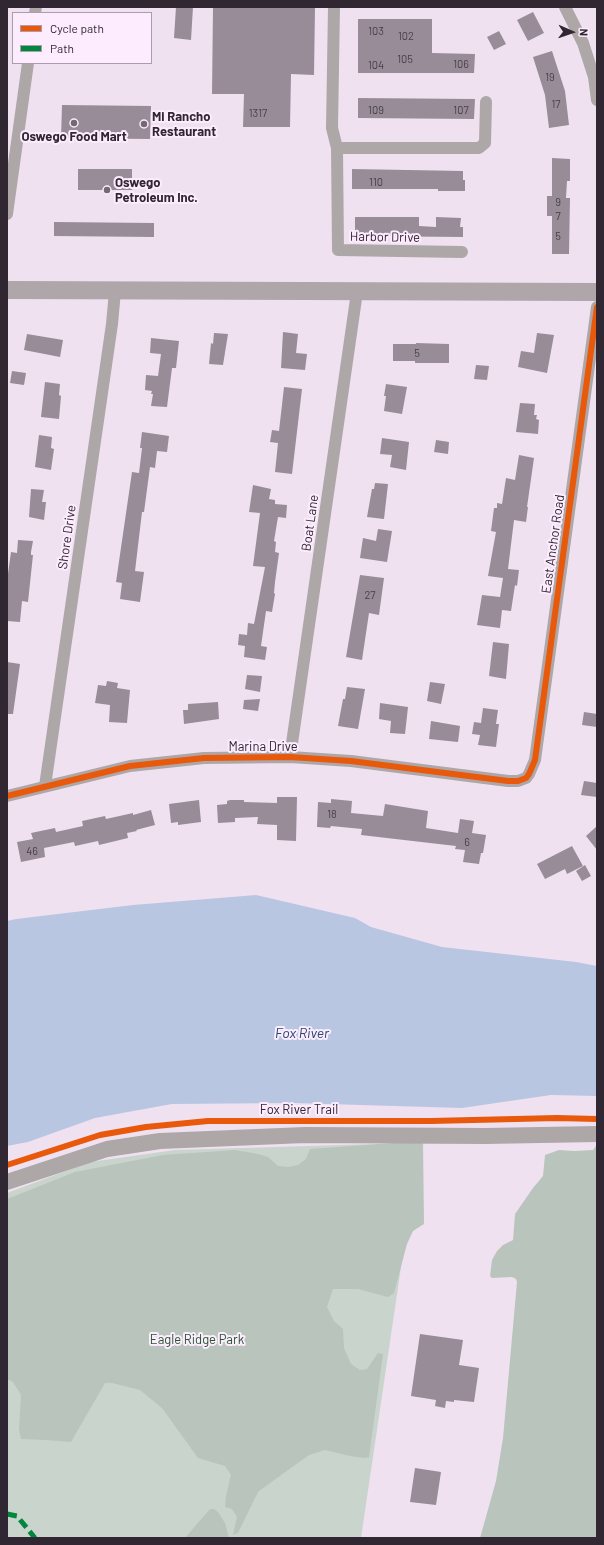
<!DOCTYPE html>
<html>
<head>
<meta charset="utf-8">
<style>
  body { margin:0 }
  #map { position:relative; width:604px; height:1545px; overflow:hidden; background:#f0e1f1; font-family:Barlow,sans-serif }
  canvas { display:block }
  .frame { position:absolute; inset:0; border:8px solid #312732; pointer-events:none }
  .legend { position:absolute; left:12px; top:12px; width:140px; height:52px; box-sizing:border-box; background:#fcecfd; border:1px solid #ab9dac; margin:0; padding:5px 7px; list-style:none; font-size:12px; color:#312732 }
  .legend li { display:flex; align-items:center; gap:8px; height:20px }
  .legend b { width:20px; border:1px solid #ab9dac }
  .north { position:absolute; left:552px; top:12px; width:40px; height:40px; -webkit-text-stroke:3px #fcecfd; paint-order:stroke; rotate:92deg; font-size:11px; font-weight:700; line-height:16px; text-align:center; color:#312732 }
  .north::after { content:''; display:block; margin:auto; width:14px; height:18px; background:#312732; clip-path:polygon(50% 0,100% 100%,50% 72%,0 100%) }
</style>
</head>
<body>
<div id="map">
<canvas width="604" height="1545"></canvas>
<div class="frame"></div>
<ul class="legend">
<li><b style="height:5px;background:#e8590c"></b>Cycle path</li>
<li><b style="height:5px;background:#00873e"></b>Path</li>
</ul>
<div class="north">N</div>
</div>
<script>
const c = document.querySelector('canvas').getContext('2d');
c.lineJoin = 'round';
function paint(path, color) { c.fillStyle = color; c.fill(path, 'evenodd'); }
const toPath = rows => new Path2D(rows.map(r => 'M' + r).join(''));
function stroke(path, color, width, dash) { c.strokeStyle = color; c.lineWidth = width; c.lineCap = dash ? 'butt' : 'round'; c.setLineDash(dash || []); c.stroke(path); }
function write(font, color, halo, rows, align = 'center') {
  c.font = font + ' Barlow,sans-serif'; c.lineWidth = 4; c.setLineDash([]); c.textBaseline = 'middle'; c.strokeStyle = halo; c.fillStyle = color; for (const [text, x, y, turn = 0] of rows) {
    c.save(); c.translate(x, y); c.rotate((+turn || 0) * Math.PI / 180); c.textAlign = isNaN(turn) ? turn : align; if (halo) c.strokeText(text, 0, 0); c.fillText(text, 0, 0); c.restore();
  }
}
const green = toPath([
  [407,1143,404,1247,361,1538,7,1538,7,1193,90,1162,175,1150]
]);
const forest = toPath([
  [423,1141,424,1224,413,1231,407,1244,394,1293,388,1297,358,1289,333,1289,327,1307,334,1321,343,1329,344,1348,351,1364,360,1370,367,1369,378,1353,383,1354,369,1457,365,1458,350,1456,325,1450,309,1455,259,1491,255,1498,238,1533,233,1535,237,1517,232,1509,225,1507,226,1496,231,1475,225,1466,198,1458,162,1408,140,1390,112,1383,105,1383,71,1442,46,1440,21,1439,19,1429,21,1395,13,1382,7,1379,7,1199,75,1172,163,1155,235,1150,258,1154,268,1157,278,1166,288,1167,298,1165,306,1159,310,1149],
  [597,1145,597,1538,480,1538,496,1481,503,1438,517,1282,516,1279,512,1277,492,1278,490,1276,492,1260,497,1251,503,1245,513,1240,515,1214,533,1188,543,1176,545,1155,559,1150,574,1151,593,1150],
  [210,1509,214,1509,218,1512,225,1523,229,1538,185,1538]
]);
const water = toPath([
  [256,895,355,918,371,927,442,947,576,962,597,966,597,1096,551,1095,462,1108,293,1103,172,1104,95,1118,28,1142,7,1146,7,921,16,919,133,905]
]);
const building = toPath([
  [176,7,193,7,191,40,174,38],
  [213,7,315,7,314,75,291,74,290,127,243,127,244,94,212,94],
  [533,12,544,33,528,41,517,20],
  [358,19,432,19,432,53,475,54,474,73,358,73],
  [499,31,506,44,494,50,487,37],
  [552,51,565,91,569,125,549,128,545,95,533,57],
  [358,98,475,99,474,119,358,118],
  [62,105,151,106,150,139,61,138],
  [552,158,570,159,570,181,567,181,566,198,570,198,569,254,552,254,552,216,547,216,547,196,552,196],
  [78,169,132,169,132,190,78,190],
  [352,169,463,171,463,180,465,180,465,191,438,191,438,189,352,189],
  [355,217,419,217,419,226,436,227,436,217,461,218,460,227,463,227,463,237,355,236],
  [54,222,154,223,154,237,54,236],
  [283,332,298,334,296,353,307,354,305,370,281,368],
  [214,333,228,334,223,365,209,364,211,343,213,344],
  [537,333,554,335,547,373,518,367,521,351,534,353],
  [27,334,63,340,60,357,24,350],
  [151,338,179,341,176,368,172,368,167,407,151,406,153,394,151,394,152,391,145,390,146,375,158,376,161,354,150,353],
  [416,343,449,344,449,363,415,363,415,361,393,361,393,344,416,344],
  [476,365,489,366,487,380,474,379],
  [12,371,26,373,24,385,10,383],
  [45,382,60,384,59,395,61,396,59,419,41,417],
  [386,384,407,387,402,414,384,411,386,396,384,396],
  [284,387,302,389,292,474,275,472,278,443,270,442,272,430,279,431],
  [520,403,535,404,534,415,537,415,536,419,539,420,538,434,516,432],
  [142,432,169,436,167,452,157,451,155,468,150,467,144,512,142,512,135,571,144,572,140,602,120,599,122,583,116,582,132,472,139,473,142,448,140,448],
  [39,435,52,437,51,448,54,449,51,470,35,467],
  [382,438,409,442,406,470,390,467,392,455,380,454],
  [436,440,449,442,448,454,434,452],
  [519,455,534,458,527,507,528,507,526,522,514,520,508,569,519,570,517,586,515,585,511,611,502,610,500,628,477,625,482,595,500,597,503,578,488,576,496,532,491,531,494,508,497,508,497,503,502,504,506,478,515,480],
  [375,483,388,484,384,519,367,517,372,489,374,489],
  [253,485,271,489,269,499,275,500,275,504,287,505,286,518,278,517,274,541,276,542,275,552,279,553,275,582,274,593,275,594,272,612,266,611,261,646,267,647,265,660,244,657,245,646,238,645,239,634,247,635,248,623,254,624,265,567,253,566,260,513,249,512],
  [31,489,44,490,42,502,46,502,44,520,29,517],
  [378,529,392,531,387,562,360,558,363,538,376,541],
  [18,540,33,541,31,552,31,555,33,555,28,602,22,601,20,622,7,621,7,581,11,552,17,553],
  [360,575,384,578,379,615,369,613,362,660,346,657],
  [493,642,509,644,506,679,489,676],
  [7,662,20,664,13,714,7,714],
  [247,675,262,676,260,692,245,689],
  [107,681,118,683,117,688,130,690,127,723,109,722,110,705,95,703,98,685,106,686],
  [430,682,445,684,441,704,427,701],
  [347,687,365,689,358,729,338,726,343,699,345,699],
  [260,699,258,711,243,709,244,700],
  [218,702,219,719,184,724,183,710,188,710,188,704],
  [380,703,408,707,405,734,390,733,391,721,379,719],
  [483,708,498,710,496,724,499,724,496,747,478,745,480,735,472,734,474,722,481,723],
  [584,712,597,714,597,727,582,725],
  [431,721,460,726,458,742,429,739],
  [584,781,597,783,597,797,581,795],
  [277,797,297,797,296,841,277,840,277,825,257,824,258,817,235,818,235,822,218,823,217,805,227,804,227,801,230,800,244,800,244,802,277,803],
  [331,799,352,801,351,813,383,816,385,804,428,811,426,828,458,833,460,819,474,821,472,833,486,835,483,853,481,853,479,864,463,862,465,850,455,849,456,846,361,835,362,829,331,826,330,828,317,827,318,802,331,803],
  [199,800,201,822,178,825,178,822,171,823,169,804],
  [151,810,155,825,136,830,137,831,127,833,128,838,99,845,98,841,75,846,74,842,44,848,45,857,21,862,17,842,33,839,31,833,55,828,56,832,83,826,82,821,105,816,106,819,133,813,133,815],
  [597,826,597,850,586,836],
  [572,846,583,866,567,874,565,869,545,879,537,864],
  [585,865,591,876,582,881,576,871],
  [420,1334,463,1340,459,1365,479,1368,474,1402,454,1400,454,1402,446,1401,445,1408,435,1406,436,1400,411,1396],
  [415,1468,441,1472,436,1505,410,1502]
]);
const minor = toPath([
  [334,7,332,128,337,148,479,148,485,143,486,102],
  [565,7,583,43,594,77,597,100],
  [35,13,36,7],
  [337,148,338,250,462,252],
  [7,214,28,63],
  [290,757,357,292],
  [45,786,112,324,115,291],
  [7,796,130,766,204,758,290,757,351,761,508,781,518,781,526,778,529,774,535,760,597,307]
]);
const tertiary = toPath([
  [7,1182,107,1149,160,1141,305,1135,485,1136,597,1134]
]);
const secondary = toPath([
  [7,290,597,292]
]);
const quiet = toPath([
  [7,1514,17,1516,35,1538]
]);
const cycleway = toPath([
  [7,796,130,766,204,758,290,757,351,761,508,781,518,781,526,778,529,774,535,760,597,307],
  [7,1165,100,1135,146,1127,208,1121,431,1121,557,1118,597,1119]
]);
const markers = [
  [74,123,4,"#746875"],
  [144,124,4,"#746875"],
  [107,190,4,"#746875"]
];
const numberNames = [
  ["103",376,31],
  ["102",406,36],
  ["105",405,59],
  ["106",461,64],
  ["104",376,65],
  ["19",550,77],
  ["17",556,104],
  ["109",376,110],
  ["107",461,110],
  ["1317",258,113],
  ["110",376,182],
  ["9",558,202],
  ["7",558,216],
  ["5",558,236],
  ["5",417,353],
  ["27",370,595],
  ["18",332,814],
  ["6",467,842],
  ["46",32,851]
];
const poiNames = [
  ["Mi Rancho",152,117],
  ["Restaurant",152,132],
  ["Oswego Food Mart",74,137,"center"],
  ["Oswego",115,183],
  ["Petroleum Inc.",115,198]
];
const streetNames = [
  ["Harbor Drive",385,237,1],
  ["Boat Lane",310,523,-82],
  ["Shore Drive",67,537,-82],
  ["East Anchor Road",553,544,-82],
  ["Marina Drive",263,747],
  ["Fox River Trail",299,1110]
];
const parkNames = [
  ["Eagle Ridge Park",197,1340]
];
const waterNames = [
  ["Fox River",302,1033]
];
paint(green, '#c9d4cc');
paint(forest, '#b9c4bc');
paint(water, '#b9c6e2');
paint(building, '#978c98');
stroke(minor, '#ada7a8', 12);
stroke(tertiary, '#ada7a8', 16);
stroke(secondary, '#aea6a9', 18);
stroke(quiet, '#00873e', 5, [10, 5]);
stroke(cycleway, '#e8590c', 6);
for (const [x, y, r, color] of markers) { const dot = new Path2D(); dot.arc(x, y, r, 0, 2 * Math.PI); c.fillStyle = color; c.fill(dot); stroke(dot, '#fcecfd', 1.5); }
write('11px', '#4a404c', null, numberNames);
write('bold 13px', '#312732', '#fcecfd', poiNames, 'left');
write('13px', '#312732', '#fcecfd', streetNames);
write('13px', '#24562f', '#fcecfd', parkNames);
write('italic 14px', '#254772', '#fcecfd', waterNames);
</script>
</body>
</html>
